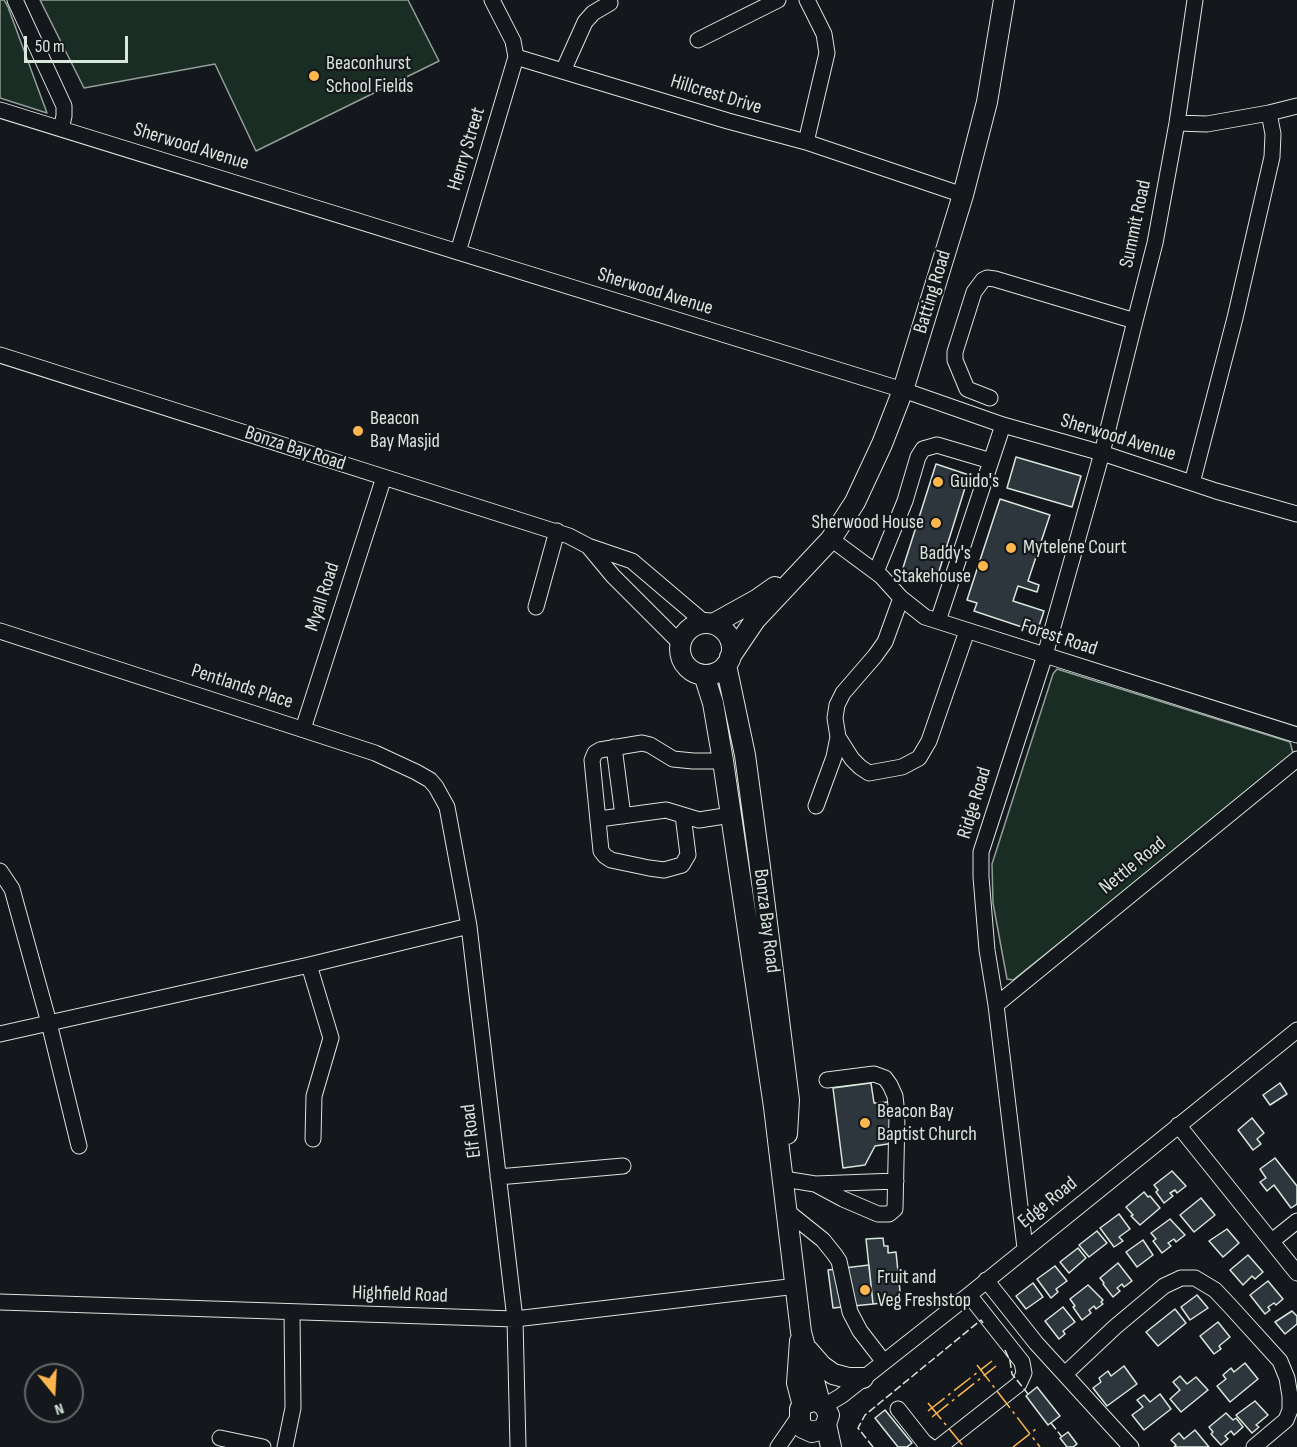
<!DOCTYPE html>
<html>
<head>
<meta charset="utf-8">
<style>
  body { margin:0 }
  #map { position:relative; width:1297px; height:1447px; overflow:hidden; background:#14181c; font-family:"Sofia Sans Condensed",sans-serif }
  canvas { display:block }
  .north { position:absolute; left:24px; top:1363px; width:60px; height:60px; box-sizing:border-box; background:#14181c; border:2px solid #626a69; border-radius:50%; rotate:162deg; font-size:16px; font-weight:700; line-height:24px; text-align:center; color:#d8e6dc }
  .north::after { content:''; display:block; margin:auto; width:21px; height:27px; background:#ffb74d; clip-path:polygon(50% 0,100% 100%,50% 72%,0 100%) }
  .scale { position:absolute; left:24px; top:36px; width:104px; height:27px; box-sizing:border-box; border:3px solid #d8e6dc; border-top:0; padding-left:8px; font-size:18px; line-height:21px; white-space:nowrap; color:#d8e6dc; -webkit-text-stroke:4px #14181c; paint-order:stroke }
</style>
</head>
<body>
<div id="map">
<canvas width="1297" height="1447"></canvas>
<div class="north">N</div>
<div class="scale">50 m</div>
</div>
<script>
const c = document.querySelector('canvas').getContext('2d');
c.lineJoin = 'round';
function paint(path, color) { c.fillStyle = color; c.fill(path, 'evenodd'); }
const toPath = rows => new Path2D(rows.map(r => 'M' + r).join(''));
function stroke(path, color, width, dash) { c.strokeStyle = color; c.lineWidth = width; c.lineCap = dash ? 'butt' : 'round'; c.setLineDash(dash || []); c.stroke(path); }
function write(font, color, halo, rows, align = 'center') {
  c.font = font + ' "Sofia Sans Condensed",sans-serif'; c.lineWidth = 4.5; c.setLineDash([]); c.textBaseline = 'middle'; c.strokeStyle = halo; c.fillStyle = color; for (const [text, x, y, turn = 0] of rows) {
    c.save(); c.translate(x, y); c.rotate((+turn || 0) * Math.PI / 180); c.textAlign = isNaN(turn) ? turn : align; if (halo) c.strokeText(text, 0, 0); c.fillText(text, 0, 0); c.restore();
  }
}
const green = toPath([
  [0,0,4,0,8,7,47,113,0,98,0,0],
  [40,0,408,0,439,61,256,151,215,64,84,88,40,0],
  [1057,669,1290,742,1293,753,1285,763,1013,980,1007,979,993,903,992,864,1053,674,1057,669]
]);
const building = toPath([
  [1016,457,1081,476,1072,507,1007,488,1016,457],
  [936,464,969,475,936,581,902,571,936,464],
  [1000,499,1050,515,1028,581,1039,585,1037,592,1018,586,1013,601,1044,611,1037,632,974,611,977,603,967,600,1000,499],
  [871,1083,874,1103,889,1102,894,1143,875,1146,865,1165,843,1168,833,1088,871,1083],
  [1280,1083,1287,1094,1270,1105,1263,1095,1280,1083],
  [1252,1118,1264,1133,1257,1139,1261,1144,1253,1150,1238,1130,1252,1118],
  [1275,1158,1297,1186,1297,1204,1291,1208,1274,1185,1267,1191,1260,1182,1266,1178,1260,1169,1275,1158],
  [1172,1171,1186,1186,1177,1193,1175,1190,1170,1193,1173,1196,1164,1203,1156,1192,1158,1190,1154,1185,1172,1171],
  [1144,1192,1148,1197,1150,1196,1160,1208,1140,1225,1131,1216,1133,1215,1126,1207,1144,1192],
  [1201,1198,1215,1215,1194,1232,1180,1215,1201,1198],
  [1119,1214,1130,1229,1119,1237,1123,1241,1114,1247,1100,1228,1119,1214],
  [1170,1219,1185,1235,1176,1242,1174,1239,1168,1243,1171,1246,1162,1253,1153,1241,1156,1239,1151,1233,1170,1219],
  [1227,1229,1239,1243,1223,1257,1209,1241,1227,1229],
  [1097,1231,1107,1243,1089,1257,1079,1245,1097,1231],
  [883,1238,884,1246,888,1246,888,1253,896,1252,901,1301,873,1304,866,1239,883,1238],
  [1143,1240,1153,1255,1137,1267,1126,1252,1143,1240],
  [1078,1248,1086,1258,1069,1273,1060,1262,1078,1248],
  [1248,1255,1263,1272,1255,1279,1252,1276,1243,1285,1230,1270,1248,1255],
  [1118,1263,1132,1281,1124,1287,1122,1284,1117,1288,1120,1291,1113,1297,1103,1284,1104,1283,1100,1278,1118,1263],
  [869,1265,873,1304,833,1308,828,1270,869,1265],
  [1055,1266,1067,1281,1056,1289,1058,1292,1051,1298,1037,1279,1055,1266],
  [1268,1281,1283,1299,1276,1305,1274,1303,1268,1307,1270,1310,1265,1314,1250,1295,1268,1281],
  [1033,1283,1043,1297,1026,1309,1016,1296,1033,1283],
  [1088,1285,1103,1300,1101,1302,1103,1304,1096,1309,1094,1306,1089,1310,1091,1313,1082,1320,1073,1307,1075,1306,1070,1299,1088,1285],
  [1197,1295,1208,1308,1190,1320,1181,1307,1197,1295],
  [1063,1307,1075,1322,1063,1331,1065,1334,1059,1339,1045,1321,1063,1307],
  [1175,1309,1186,1323,1158,1346,1146,1332,1175,1309],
  [1292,1311,1297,1316,1297,1324,1285,1334,1275,1322,1292,1311],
  [1218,1322,1230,1337,1219,1346,1221,1349,1214,1354,1200,1336,1218,1322],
  [1245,1363,1258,1379,1230,1402,1217,1386,1226,1379,1223,1375,1231,1368,1234,1372,1245,1363],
  [1124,1366,1137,1384,1107,1406,1093,1388,1101,1382,1099,1378,1108,1371,1111,1376,1124,1366],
  [1180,1376,1187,1384,1196,1377,1208,1390,1181,1412,1170,1399,1180,1390,1173,1382,1180,1376],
  [1037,1387,1060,1416,1048,1425,1026,1396,1037,1387],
  [1160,1394,1171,1409,1144,1430,1132,1415,1143,1407,1137,1400,1144,1395,1150,1402,1160,1394],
  [1255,1401,1268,1415,1256,1425,1259,1427,1252,1433,1236,1415,1255,1401],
  [885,1410,912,1443,907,1447,898,1447,875,1418,885,1410],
  [1226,1413,1233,1420,1236,1418,1243,1427,1234,1435,1231,1431,1225,1436,1228,1439,1221,1445,1211,1434,1213,1432,1209,1427,1226,1413],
  [1195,1430,1209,1447,1174,1447,1176,1445,1171,1440,1179,1433,1184,1439,1195,1430],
  [1068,1432,1077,1444,1073,1447,1067,1447,1060,1438,1068,1432]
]);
const minor = toPath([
  [15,0,64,106,64,116,61,129],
  [492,0,513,41,516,57,728,121,806,142,963,195],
  [698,40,778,0],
  [563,71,585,22,593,13,610,3],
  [0,110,903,390,1003,425,1102,453,1216,491,1297,514],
  [1177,123,1207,124,1269,113,1297,106],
  [806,142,827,53,824,34,807,0],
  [458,252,516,57],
  [0,355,569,536,588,546,632,561,705,623],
  [990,398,967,389,955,360,955,352,974,292,983,280,987,278,995,279,1135,321],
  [1192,483,1235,318,1272,157,1273,134,1269,113],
  [831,539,881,576,901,598,925,617,1297,735],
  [588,546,613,576,680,643],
  [876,572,905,501,918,457,923,449,937,445,991,461],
  [536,607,557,531],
  [938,621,1003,425],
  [0,631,375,753,416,772,430,780,436,787,447,807,469,926,515,1319,518,1447],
  [303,729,384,477],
  [838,737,852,759,860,767,869,773,902,767,919,758,929,741,967,631],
  [614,747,623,816],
  [816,806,834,757,838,737,835,718,837,705,843,693,875,656,885,642,901,598],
  [683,815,688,855,682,865,664,870,649,868,611,860,605,856,601,851,592,760,595,753,600,750,642,743,650,745,673,759,693,761,723,761],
  [599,819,666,810,699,820,731,815],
  [0,871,12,889,49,1023,79,1146],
  [309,965,331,1038,314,1096,313,1139],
  [996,1005,1297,759],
  [0,1034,309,965,469,926],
  [1178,1125,1297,1273],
  [498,1177,623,1166],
  [784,1179,815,1184,843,1199,878,1214,889,1214,895,1209,897,1115,895,1096,890,1085,885,1078,874,1074,827,1080],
  [815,1184,896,1181],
  [788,1212,823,1240,835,1255,839,1261,850,1312,860,1331,884,1362],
  [1272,1241,1297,1221],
  [1025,1248,996,1005,987,950,981,877,981,852,1045,655,1102,453,1135,321,1155,243,1177,123,1195,0],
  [986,1280,1036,1343,1131,1447],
  [0,1302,515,1319,797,1286],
  [1065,1374,1115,1327,1164,1286,1181,1278,1195,1278,1215,1290,1231,1307,1280,1361,1287,1378,1290,1396,1290,1410,1286,1420,1254,1447],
  [824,1406,841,1396,969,1295,1297,1030],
  [898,1409,924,1442,931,1447],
  [220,1438,263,1447],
  [285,1447,293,1408,292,1312],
  [778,1447,798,1418],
  [939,1447,1019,1384,1024,1373,1022,1362,969,1295]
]);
const major = toPath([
  '680 649a26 26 0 1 1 52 0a26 26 0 1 1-52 0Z',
  [713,624,758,599,775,587],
  [730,657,755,620,831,539,855,502,882,444,903,390,963,195,987,102,1004,0],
  [726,665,745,755,759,859,789,1100,787,1134],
  [704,675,713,703,723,761,774,1107,801,1332,820,1403,824,1406,829,1415,826,1424,831,1447],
  [800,1341,797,1383,803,1406],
  [808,1350,822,1366,833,1374,848,1378,863,1378],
  [814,1401,806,1403,800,1409,800,1423,803,1428,812,1432,823,1429,826,1424]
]);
const fence = toPath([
  [1005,1350,1010,1361,1012,1374,1028,1394],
  [1051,1423,1062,1437],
  [873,1447,858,1428,865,1415,981,1320,983,1323]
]);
const power = toPath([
  [977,1365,1040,1447],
  [928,1403,964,1447],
  [928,1411,992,1361],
  [932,1417,996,1366],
  [1013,1447,1036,1429]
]);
const markers = [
  [314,76,6,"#ffb74d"],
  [358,431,6,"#ffb74d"],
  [938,482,6,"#ffb74d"],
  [936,523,6,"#ffb74d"],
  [1011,548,6,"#ffb74d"],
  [983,566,6,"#ffb74d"],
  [865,1123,6,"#ffb74d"],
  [865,1290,6,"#ffb74d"]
];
const poiNames = [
  ["Beaconhurst",326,64],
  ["School Fields",326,87],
  ["Beacon",370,419],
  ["Bay Masjid",370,442],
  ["Guido's",950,482],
  ["Sherwood House",924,523,"right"],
  ["Mytelene Court",1023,548],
  ["Baddy's",971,554,"right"],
  ["Stakehouse",971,577,"right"],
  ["Beacon Bay",877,1112],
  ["Baptist Church",877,1135],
  ["Fruit and",877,1278],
  ["Veg Freshstop",877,1301]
];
const streetNames = [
  ["Hillcrest Drive",716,95,17],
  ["Sherwood Avenue",191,147,17],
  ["Henry Street",467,149,-73],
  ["Summit Road",1136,224,-78],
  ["Sherwood Avenue",655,292,17],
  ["Batting Road",933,292,-73],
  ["Sherwood Avenue",1118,438,17],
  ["Bonza Bay Road",295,449,18],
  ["Myall Road",323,597,-72],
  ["Forest Road",1059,638,18],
  ["Pentlands Place",242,687,18],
  ["Ridge Road",975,803,-73],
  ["Nettle Road",1133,866,-39],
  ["Bonza Bay Road",766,921,83],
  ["Elf Road",472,1131,-97],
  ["Edge Road",1048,1203,-39],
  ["Highfield Road",400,1295,2]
];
paint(green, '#1a2d24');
stroke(green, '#939e99', 1.5);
paint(building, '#2c363c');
stroke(building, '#d8e6dc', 1.5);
stroke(minor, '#d8e6dc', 17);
stroke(major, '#d8e6dc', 22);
stroke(minor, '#14181c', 15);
stroke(major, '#14181c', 20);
stroke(fence, '#d8e6dc', 1.5, [8, 3]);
stroke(power, '#ffb74d', 1.5, [21, 4.5, 3, 4.5]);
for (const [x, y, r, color] of markers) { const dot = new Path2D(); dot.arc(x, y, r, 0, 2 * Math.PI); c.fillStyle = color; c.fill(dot); stroke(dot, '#14181c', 2); }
write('20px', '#d8e6dc', '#14181c', poiNames, 'left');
write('20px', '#d8e6dc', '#14181c', streetNames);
</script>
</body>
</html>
